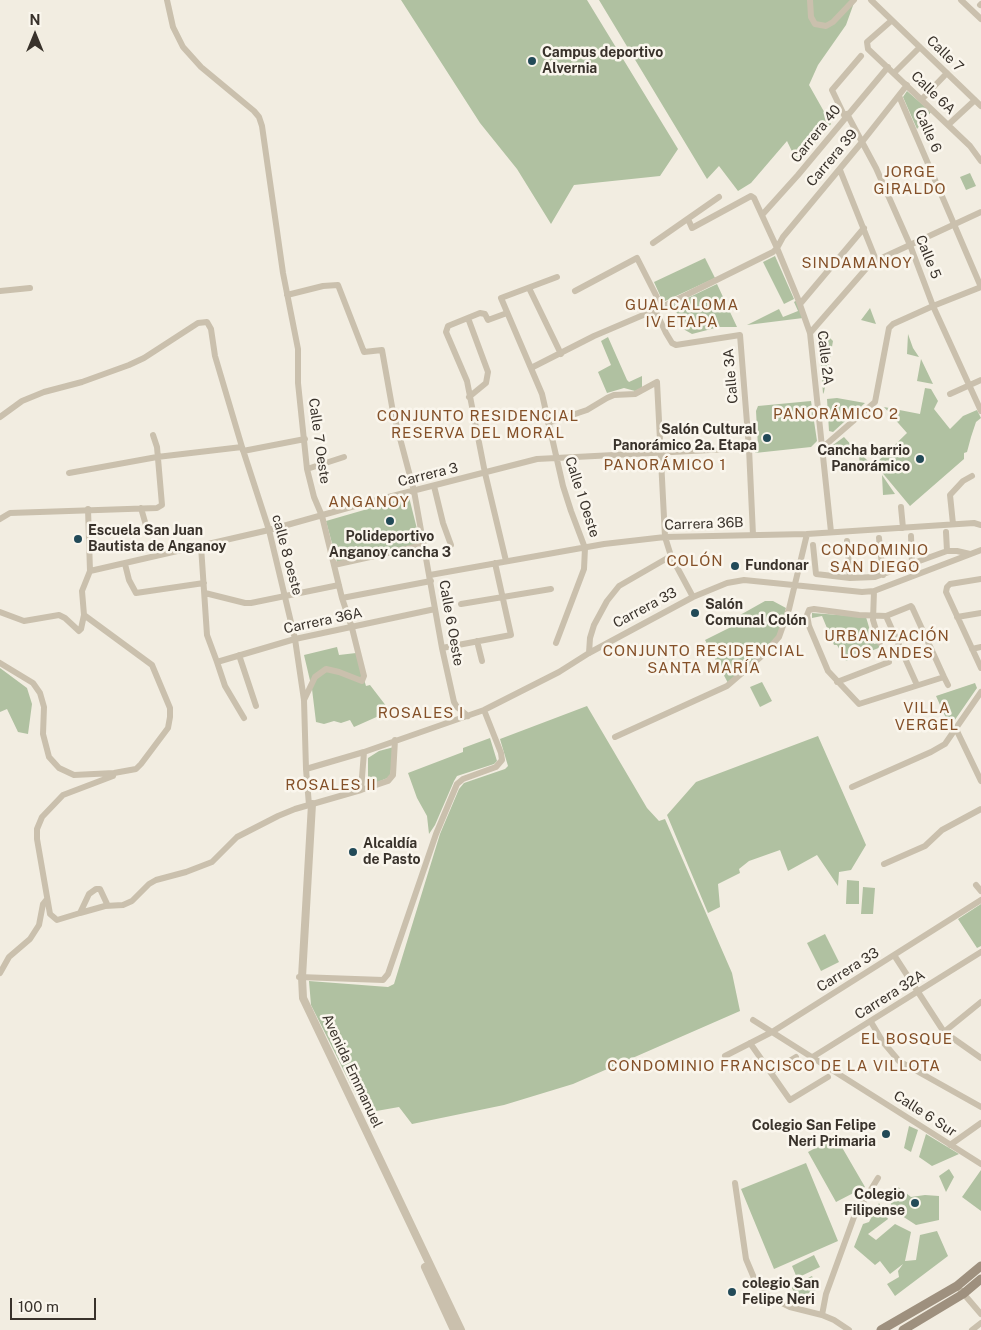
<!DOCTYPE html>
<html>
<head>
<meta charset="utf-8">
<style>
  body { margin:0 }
  #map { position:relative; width:981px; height:1330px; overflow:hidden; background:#f2ede1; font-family:"Public Sans",sans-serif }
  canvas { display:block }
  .north { position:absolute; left:10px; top:10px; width:50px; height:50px; -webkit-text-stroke:4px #faf6ed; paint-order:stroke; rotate:0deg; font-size:14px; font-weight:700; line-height:20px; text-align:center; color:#39322b }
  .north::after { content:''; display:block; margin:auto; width:18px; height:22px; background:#39322b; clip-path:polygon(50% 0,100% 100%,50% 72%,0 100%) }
  .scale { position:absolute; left:10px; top:1298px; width:86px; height:22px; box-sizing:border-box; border:2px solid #39322b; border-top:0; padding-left:6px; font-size:15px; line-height:18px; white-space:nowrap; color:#39322b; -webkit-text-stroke:4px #faf6ed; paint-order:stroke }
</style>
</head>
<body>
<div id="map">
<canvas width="981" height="1330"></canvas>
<div class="north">N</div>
<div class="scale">100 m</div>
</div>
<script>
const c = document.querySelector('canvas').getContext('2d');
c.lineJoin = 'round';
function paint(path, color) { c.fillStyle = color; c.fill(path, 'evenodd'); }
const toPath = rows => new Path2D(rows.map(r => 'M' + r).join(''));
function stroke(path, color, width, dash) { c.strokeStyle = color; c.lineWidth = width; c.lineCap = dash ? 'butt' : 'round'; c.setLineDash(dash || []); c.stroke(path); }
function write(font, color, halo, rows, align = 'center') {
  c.font = font + ' "Public Sans",sans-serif'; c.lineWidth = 5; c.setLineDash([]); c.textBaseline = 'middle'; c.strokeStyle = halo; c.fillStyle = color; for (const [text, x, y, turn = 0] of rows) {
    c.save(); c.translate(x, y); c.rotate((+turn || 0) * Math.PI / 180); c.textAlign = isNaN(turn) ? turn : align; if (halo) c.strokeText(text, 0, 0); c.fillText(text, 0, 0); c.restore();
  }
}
const green = toPath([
  [401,0,587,0,678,149,660,176,574,185,551,224,517,169,480,123],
  [599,0,855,0,846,25,818,65,809,85,831,124,798,164,787,141,751,183,738,191,719,166,707,179],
  [907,91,931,112,917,129,903,97],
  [970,173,976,186,966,190,960,177],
  [775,256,794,299,784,304,763,262],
  [705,258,715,278,663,302,654,282],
  [717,284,737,327,719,327,692,334,685,330,673,305],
  [797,300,803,318,747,325,779,309,783,317,798,311,794,302],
  [870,308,876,324,861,320],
  [822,330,833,341,824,392,823,394,819,333],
  [908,334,913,348,919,357,907,354],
  [608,337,627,380,629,382,642,376,642,388,635,391,624,388,607,393,598,372,611,365,601,341],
  [921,359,933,384,917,381],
  [925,388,931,389,938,401,934,409,950,429,963,416,977,410,981,418,976,422,971,437,967,452,964,453,964,459,910,506,875,464,907,433,884,407,920,414],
  [837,398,865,403,833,432,829,431,827,399],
  [811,401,817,441,811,447,755,453,758,447,756,411,758,406],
  [844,437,855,449,826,450],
  [859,452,871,464,875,466,879,471,860,472],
  [882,475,895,494,883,495],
  [409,497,419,537,417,545,337,562,326,521],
  [765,601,773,601,786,608,778,636,771,645,728,683,705,640,735,625,733,619],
  [812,613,866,617,874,644,879,643,881,647,846,661,837,645,834,645,822,616,812,618],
  [337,647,339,655,356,653,366,686,370,685,390,711,354,727,350,720,341,723,334,721,324,724,316,722,312,689,304,655],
  [0,668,27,688,32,704,28,734,18,732,7,709,0,712],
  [762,682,772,701,760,707,750,687],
  [975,683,977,688,950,727,936,696],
  [587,706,647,808,659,821,665,819,732,973,740,1011,573,1084,504,1105,412,1124,399,1107,365,1113,311,1005,309,981,388,987,394,984,440,834,459,789,464,783,505,769,508,766,500,739],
  [818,736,866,845,851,870,839,872,838,886,817,855,788,871,780,850,749,861,739,869,740,873,718,884,720,907,708,913,667,815,696,782],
  [490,738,497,761,494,764,457,776,454,781,435,825,429,834,427,816,417,798,408,773,463,752,463,748],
  [394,747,390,777,368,786,368,758,379,751],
  [847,880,859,881,859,904,846,904],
  [863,887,875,888,873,914,861,914],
  [981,904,981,946,977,948,958,919],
  [825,934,839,962,821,971,807,943],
  [909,1126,918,1130,911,1152,904,1148],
  [926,1134,959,1154,932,1166,919,1157],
  [836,1137,865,1187,836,1202,808,1152],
  [806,1163,838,1241,774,1269,741,1189],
  [949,1169,954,1177,946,1192,939,1176],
  [981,1170,981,1211,962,1197],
  [897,1186,911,1197,925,1195,939,1196,939,1220,916,1225,899,1214,892,1207,889,1198],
  [879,1203,888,1219,868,1234,876,1240,895,1224,911,1232,905,1261,916,1260,920,1235,937,1231,948,1256,895,1296,887,1284,899,1277,898,1271,903,1264,890,1274,880,1261,875,1265,854,1247,863,1224,869,1222],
  [814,1255,820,1267,797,1278,792,1266],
  [812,1276,818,1289,797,1299,791,1286]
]);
const minor = toPath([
  [167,0,173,27,183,47,201,67,254,111,259,117,262,126,283,273,298,349,298,383,307,469,314,497,322,516,342,598,352,628,364,676,362,681,339,672,326,669,315,677,304,700],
  [810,0,811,17,815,24,826,26,833,22,854,0],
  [871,0,981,106],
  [961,0,981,19],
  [980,5,981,4],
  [891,21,867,42,868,49,970,146,981,161],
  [894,73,920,47],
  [899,96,981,287],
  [922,99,947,73],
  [847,114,876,168,910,245,933,306,981,411],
  [845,117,832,90,861,56],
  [948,125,975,100],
  [840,170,876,260],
  [762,215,798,175,888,67],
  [688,219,692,228,751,196,754,198,777,248,798,299,810,333,831,532],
  [653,243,719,197],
  [529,288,561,354],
  [0,291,30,288],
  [575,291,637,258,662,307],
  [287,295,323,286,338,285,364,352,382,350,393,412,414,491,442,648,454,702,457,707,468,716],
  [800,304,864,228],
  [655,310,666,333,672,343,676,345,740,335,749,448,753,535],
  [468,318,488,372,486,383,469,397],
  [810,333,871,263,981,212],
  [531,368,594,336,662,307,773,252,777,248,783,237,862,142,907,85],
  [950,394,981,380],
  [0,417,22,401,44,392,82,382,129,365,144,358,198,323,207,322,211,329,215,356,242,447,269,530,295,639,304,700,306,769,309,805],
  [548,423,587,410,607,398,614,395,635,394,657,382,665,537,671,556,693,597],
  [822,448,875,402,889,328,893,324,933,306,981,287],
  [243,451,305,439],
  [307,469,344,457],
  [69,473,157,457,242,447],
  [434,486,443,523,451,545],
  [901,507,903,528],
  [141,508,147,529],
  [0,519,10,513,157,508,162,505,157,447,153,435],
  [953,524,950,495,963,481,972,476],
  [946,532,947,551],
  [911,536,912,564],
  [879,538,883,575],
  [847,541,850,578],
  [813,545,816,574,850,578,875,577,947,551,957,551,970,554],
  [201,546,207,635,217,662,225,686,244,718],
  [506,561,485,473,467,381,446,332,448,326,480,313,485,314,488,320,507,313],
  [125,564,129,580,136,593,204,583],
  [334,565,424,545],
  [90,571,269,530,369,502,537,459,749,448],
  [430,575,604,544,665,537,807,534,974,523,981,525],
  [981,579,950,584,947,587,946,592,981,668],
  [874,591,873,620,880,643],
  [205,593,245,603,251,603,339,585],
  [342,598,431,581],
  [461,604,551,589],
  [0,612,24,621,59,615,65,618,79,631,81,629,84,615],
  [886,616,917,685],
  [957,617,981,613],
  [477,641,482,661],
  [556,643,584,569,585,548,571,511,563,486,542,394,501,298,557,277],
  [442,648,511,635,495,563],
  [972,649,981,647],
  [589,653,590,638,594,625,607,601,619,586,671,556],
  [239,655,256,706],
  [217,662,295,639,435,609],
  [0,663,33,683,40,693,44,707,43,734,49,757,59,768,74,775,114,773,136,769,141,764,168,728,170,717,170,708,152,665,84,615,82,591,90,571,88,509],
  [944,677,859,704,828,671,809,626,807,615,809,610,814,609,859,615,886,616,911,606,912,607,944,677,948,685],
  [837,682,889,662],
  [956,729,981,781],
  [615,737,727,686,763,655,779,637,789,609,807,534],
  [306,769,364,752,484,710,559,672,589,653,693,597,727,583,744,580,862,592,874,591,981,550],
  [114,773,113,776,63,795,42,817,37,829,37,839,50,914,57,920,80,913,105,906,123,905,132,901,149,884,156,880,186,872,212,862,237,837,278,816,295,809,361,790,388,781,393,775,395,740],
  [852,787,931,752,945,744,981,692],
  [361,790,364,752],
  [884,864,925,846,942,830,981,809],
  [976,885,981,891],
  [80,913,89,894,96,889,100,889,108,906],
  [894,955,944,1032,981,1058],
  [0,973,9,957,30,939,39,925,43,904,47,899],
  [299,977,383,980,388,974,436,834,457,784,463,779,496,767,502,760,501,753,484,710],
  [753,1020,981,1164],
  [871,1022,883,1042,899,1061,981,1107],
  [944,1032,981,1002],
  [750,1043,790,1100,828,1077],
  [725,1056,772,1032,981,900],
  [811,1058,981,952],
  [771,1072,796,1057],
  [950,1145,981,1123],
  [735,1183,746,1259,754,1278,766,1295,790,1307,822,1315,834,1320,849,1330],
  [957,1286,981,1314],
  [822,1315,826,1294,854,1217,878,1178],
  [972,1330,981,1323]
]);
const tertiary = toPath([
  [312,804,302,977,303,998,461,1330],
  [425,1267,454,1330]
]);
const secondary = toPath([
  [881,1330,957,1286,981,1266],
  [903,1330,963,1294,981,1279]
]);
const markers = [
  [532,61,5,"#224a58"],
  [767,438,5,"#224a58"],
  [920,459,5,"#224a58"],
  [390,521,5,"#224a58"],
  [78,539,5,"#224a58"],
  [735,566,5,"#224a58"],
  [695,613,5,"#224a58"],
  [353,852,5,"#224a58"],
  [886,1134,5,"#224a58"],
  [915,1203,5,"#224a58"],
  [732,1292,5,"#224a58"]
];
const poiNames = [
  ["Campus deportivo",542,53],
  ["Alvernia",542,69],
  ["Salón Cultural",757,430,"right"],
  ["Panorámico 2a. Etapa",757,446,"right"],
  ["Cancha barrio",910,451,"right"],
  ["Panorámico",910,467,"right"],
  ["Escuela San Juan",88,531],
  ["Bautista de Anganoy",88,547],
  ["Polideportivo",390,537,"center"],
  ["Anganoy cancha 3",390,553,"center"],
  ["Fundonar",745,566],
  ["Salón",705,605],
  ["Comunal Colón",705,621],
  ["Alcaldía",363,844],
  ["de Pasto",363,860],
  ["Colegio San Felipe",876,1126,"right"],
  ["Neri Primaria",876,1142,"right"],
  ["Colegio",905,1195,"right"],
  ["Filipense",905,1211,"right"],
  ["colegio San",742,1284],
  ["Felipe Neri",742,1300]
];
const streetNames = [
  ["Calle 7",945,54,44],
  ["Calle 6A",933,93,44],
  ["Calle 6",928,131,66],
  ["Carrera 40",816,134,-51],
  ["Carrera 39",832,158,-50],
  ["Calle 5",928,257,68],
  ["Calle 2A",825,358,83],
  ["Calle 3A",731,376,-95],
  ["Calle 7 Oeste",319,441,82],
  ["Carrera 3",428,475,-14],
  ["Calle 1 Oeste",582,497,72],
  ["Carrera 36B",704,524,-2],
  ["calle 8 oeste",287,555,75],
  ["Carrera 33",645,608,-28],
  ["Carrera 36A",323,621,-12],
  ["Calle 6 Oeste",451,623,80],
  ["Carrera 33",848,970,-32],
  ["Carrera 32A",890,995,-32],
  ["Avenida Emmanuel",352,1071,65],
  ["Calle 6 Sur",925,1114,33]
];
const neighbourhoodNames = [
  ["JORGE",910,172],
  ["GIRALDO",910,189],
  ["SINDAMANOY",857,263],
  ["GUALCALOMA",682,305],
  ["IV ETAPA",682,322],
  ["PANORÁMICO 2",836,414],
  ["CONJUNTO RESIDENCIAL",478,416],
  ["RESERVA DEL MORAL",478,433],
  ["PANORÁMICO 1",665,465],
  ["ANGANOY",369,502],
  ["CONDOMINIO",875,550],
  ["SAN DIEGO",875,567],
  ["COLÓN",695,561],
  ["URBANIZACIÓN",887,636],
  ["LOS ANDES",887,653],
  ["CONJUNTO RESIDENCIAL",704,651],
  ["SANTA MARÍA",704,668],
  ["VILLA",927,708],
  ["VERGEL",927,725],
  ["ROSALES I",421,713],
  ["ROSALES II",331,785],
  ["EL BOSQUE",907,1039],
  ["CONDOMINIO FRANCISCO DE LA VILLOTA",774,1066]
];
paint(green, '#b0c1a1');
stroke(minor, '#cac0ad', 6);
stroke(tertiary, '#cac0ad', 8);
stroke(secondary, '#9e907e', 9);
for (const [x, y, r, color] of markers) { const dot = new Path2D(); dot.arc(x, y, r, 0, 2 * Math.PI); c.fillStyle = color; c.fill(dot); stroke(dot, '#faf6ed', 2); }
write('bold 14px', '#39322b', '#faf6ed', poiNames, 'left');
write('14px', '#39322b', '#faf6ed', streetNames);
c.letterSpacing = '1px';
write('15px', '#845028', '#faf6ed', neighbourhoodNames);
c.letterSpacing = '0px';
</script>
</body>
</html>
